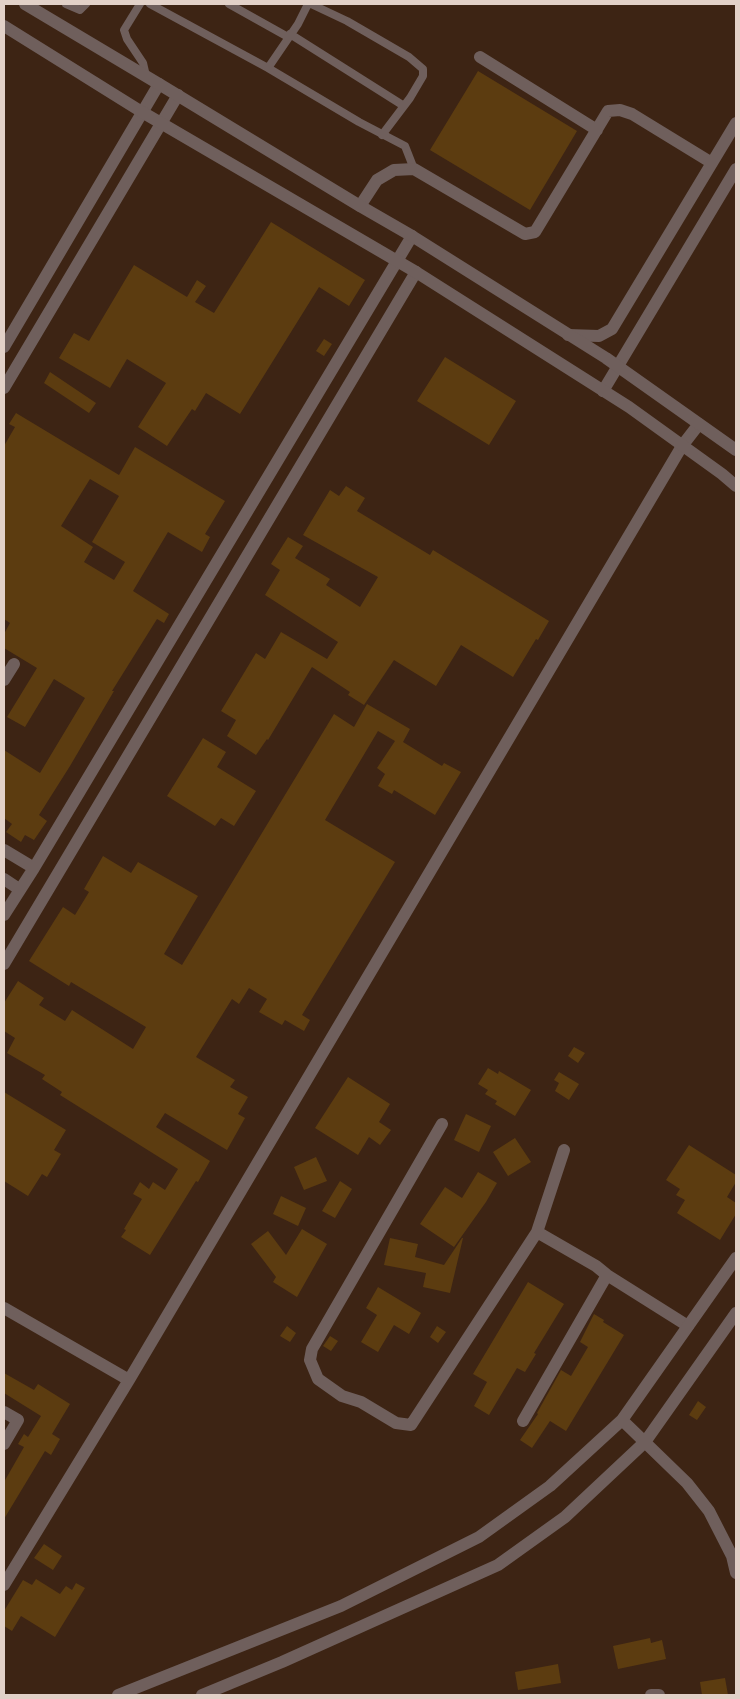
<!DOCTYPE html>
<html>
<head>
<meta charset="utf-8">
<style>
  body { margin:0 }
  #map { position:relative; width:740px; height:1699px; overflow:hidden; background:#3d2414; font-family:"Work Sans",sans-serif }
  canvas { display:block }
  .frame { position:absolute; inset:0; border:5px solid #e2d1c8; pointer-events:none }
</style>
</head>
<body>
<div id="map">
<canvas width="740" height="1699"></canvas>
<div class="frame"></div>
</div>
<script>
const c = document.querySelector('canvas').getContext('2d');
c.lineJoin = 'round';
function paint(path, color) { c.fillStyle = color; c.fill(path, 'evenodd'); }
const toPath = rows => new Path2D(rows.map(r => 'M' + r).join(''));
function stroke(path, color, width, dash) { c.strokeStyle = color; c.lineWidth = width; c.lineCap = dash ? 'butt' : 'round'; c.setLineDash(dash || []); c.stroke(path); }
const building = toPath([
  [478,71,577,131,530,210,430,150],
  [271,222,365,280,349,306,319,287,240,414,206,393,195,411,192,409,167,446,138,427,166,383,127,359,110,388,59,358,74,333,89,341,134,265,187,297,197,280,206,286,195,302,214,313],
  [324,339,332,344,324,356,316,351],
  [445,357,516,401,489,445,417,401],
  [50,372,96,403,89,413,44,383],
  [16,413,119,475,135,447,225,501,205,534,210,537,202,552,168,532,133,591,169,614,164,623,157,619,112,691,114,691,70,766,39,815,47,821,34,840,25,835,21,842,6,832,12,824,4,818,4,750,40,773,85,698,54,679,25,727,7,717,37,668,4,648,4,634,10,623,4,619,4,446,15,427,9,424],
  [90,479,119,496,92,542,125,562,114,580,84,562,93,547,61,526],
  [346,486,365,498,357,511,430,555,433,550,549,621,538,640,536,639,513,677,461,645,436,686,394,660,364,705,348,695,350,692,312,667,268,740,267,739,256,755,227,736,236,720,221,711,256,653,265,659,281,632,327,659,338,642,265,595,280,570,271,564,288,537,303,546,295,558,330,579,326,585,360,607,378,577,303,535,330,490,339,496],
  [367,704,410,729,403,742,442,766,444,763,461,772,435,815,394,790,392,794,378,786,385,774,377,768,395,741,378,731,325,820,395,862,302,1015,310,1020,304,1031,285,1020,282,1025,259,1012,267,999,249,988,239,1004,232,999,196,1057,235,1080,230,1087,248,1097,238,1114,245,1118,227,1150,165,1113,156,1127,210,1161,198,1182,196,1181,150,1255,121,1237,126,1230,124,1229,142,1199,133,1194,140,1182,149,1189,153,1182,165,1190,178,1169,60,1095,62,1092,42,1079,45,1075,7,1053,15,1038,4,1031,4,1003,18,981,44,998,39,1005,65,1021,72,1010,133,1049,146,1027,71,982,69,986,29,961,63,907,75,915,89,892,84,889,103,856,131,873,138,862,198,896,164,954,182,965,334,714,354,727],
  [203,738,226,752,217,767,256,791,234,826,221,818,215,826,167,796],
  [574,1047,585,1053,578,1063,568,1056],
  [488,1068,498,1074,499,1071,531,1090,515,1116,495,1104,497,1101,485,1094,488,1090,478,1084],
  [559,1072,579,1084,569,1100,555,1091,559,1083,554,1080],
  [348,1077,390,1104,379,1122,391,1130,380,1145,369,1137,358,1155,315,1128],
  [4,1092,66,1130,54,1150,61,1154,47,1177,42,1174,28,1196,4,1181],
  [466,1114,491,1126,479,1152,454,1140],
  [515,1138,531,1162,508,1176,493,1152],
  [689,1145,736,1175,736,1182,727,1197,736,1203,736,1214,720,1240,677,1213,685,1200,676,1195,680,1189,666,1180],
  [316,1157,327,1181,304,1190,294,1167],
  [478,1172,497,1183,486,1202,454,1247,420,1224,445,1187,462,1198],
  [340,1181,352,1189,335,1218,322,1211],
  [281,1196,306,1208,298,1226,273,1214],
  [302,1229,327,1244,297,1297,273,1282,276,1277,251,1244,268,1231,286,1255],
  [390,1238,418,1244,415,1257,444,1265,462,1238,463,1238,450,1293,423,1287,426,1273,384,1265],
  [528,1282,564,1304,534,1353,536,1354,525,1372,517,1368,489,1415,474,1406,487,1382,473,1374],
  [378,1287,421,1313,409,1334,394,1325,378,1352,361,1342,377,1315,366,1308],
  [594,1314,604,1320,603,1322,624,1335,566,1431,550,1421,532,1448,520,1440,538,1414,537,1413,561,1370,571,1376,588,1347,580,1342],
  [287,1326,296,1333,290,1342,280,1336],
  [437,1326,446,1332,438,1343,430,1337],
  [330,1336,338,1341,331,1351,323,1346],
  [4,1373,34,1390,38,1384,70,1404,52,1434,60,1439,51,1455,45,1451,4,1519,4,1482,24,1447,18,1444,24,1434,28,1437,41,1416,4,1393],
  [698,1401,706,1407,697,1420,689,1415],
  [44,1544,62,1556,53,1570,34,1558],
  [36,1579,60,1594,66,1586,72,1590,76,1583,85,1588,55,1637,21,1616,12,1631,4,1626,4,1611,23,1580,32,1585],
  [650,1638,651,1643,662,1640,666,1659,618,1669,613,1646],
  [558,1664,561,1683,518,1690,515,1672],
  [725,1678,728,1695,702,1695,700,1682]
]);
const service = toPath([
  [66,4,80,10,86,4],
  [140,4,124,30,127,39,143,63,146,76],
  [150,4,268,68],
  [229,4,288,37],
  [308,4,298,24,268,68,359,122,405,146,414,169],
  [311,4,347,21,409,57,423,69,423,76,410,98,382,135],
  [290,34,404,106]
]);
const minor = toPath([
  [480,57,597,130],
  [360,206,377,180,394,170,414,169,525,234,535,232,608,111,620,110,632,114,712,163],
  [568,335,599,336,612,329,736,123],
  [4,347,159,84],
  [4,388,178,95],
  [603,391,736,169],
  [4,680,14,664],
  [4,850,34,868],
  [4,879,19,889],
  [4,915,34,868,412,236],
  [4,964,416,272],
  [442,1124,312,1349,310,1360,318,1379,342,1396,361,1402,396,1423,411,1425,537,1232,564,1150],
  [537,1232,596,1266,607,1275,688,1326],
  [4,1308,129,1380],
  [4,1412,18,1420,4,1444],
  [523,1421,607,1275],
  [4,1585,129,1380,682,446,699,424],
  [651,1695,659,1695]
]);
const tertiary = toPath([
  [25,4,159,84,360,206,412,236,606,358,736,450],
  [4,26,142,112,416,272,629,407,722,474,736,486],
  [622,1420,687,1483,709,1511,732,1556,736,1573],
  [118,1695,341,1606,479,1537,550,1486,622,1420,736,1258],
  [202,1695,282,1662,498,1565,565,1517,645,1442,736,1313]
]);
paint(building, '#5c3c10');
stroke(service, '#6f5f5c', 8);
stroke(minor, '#6f5f5c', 12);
stroke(tertiary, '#6f5f5c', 12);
</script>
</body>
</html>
